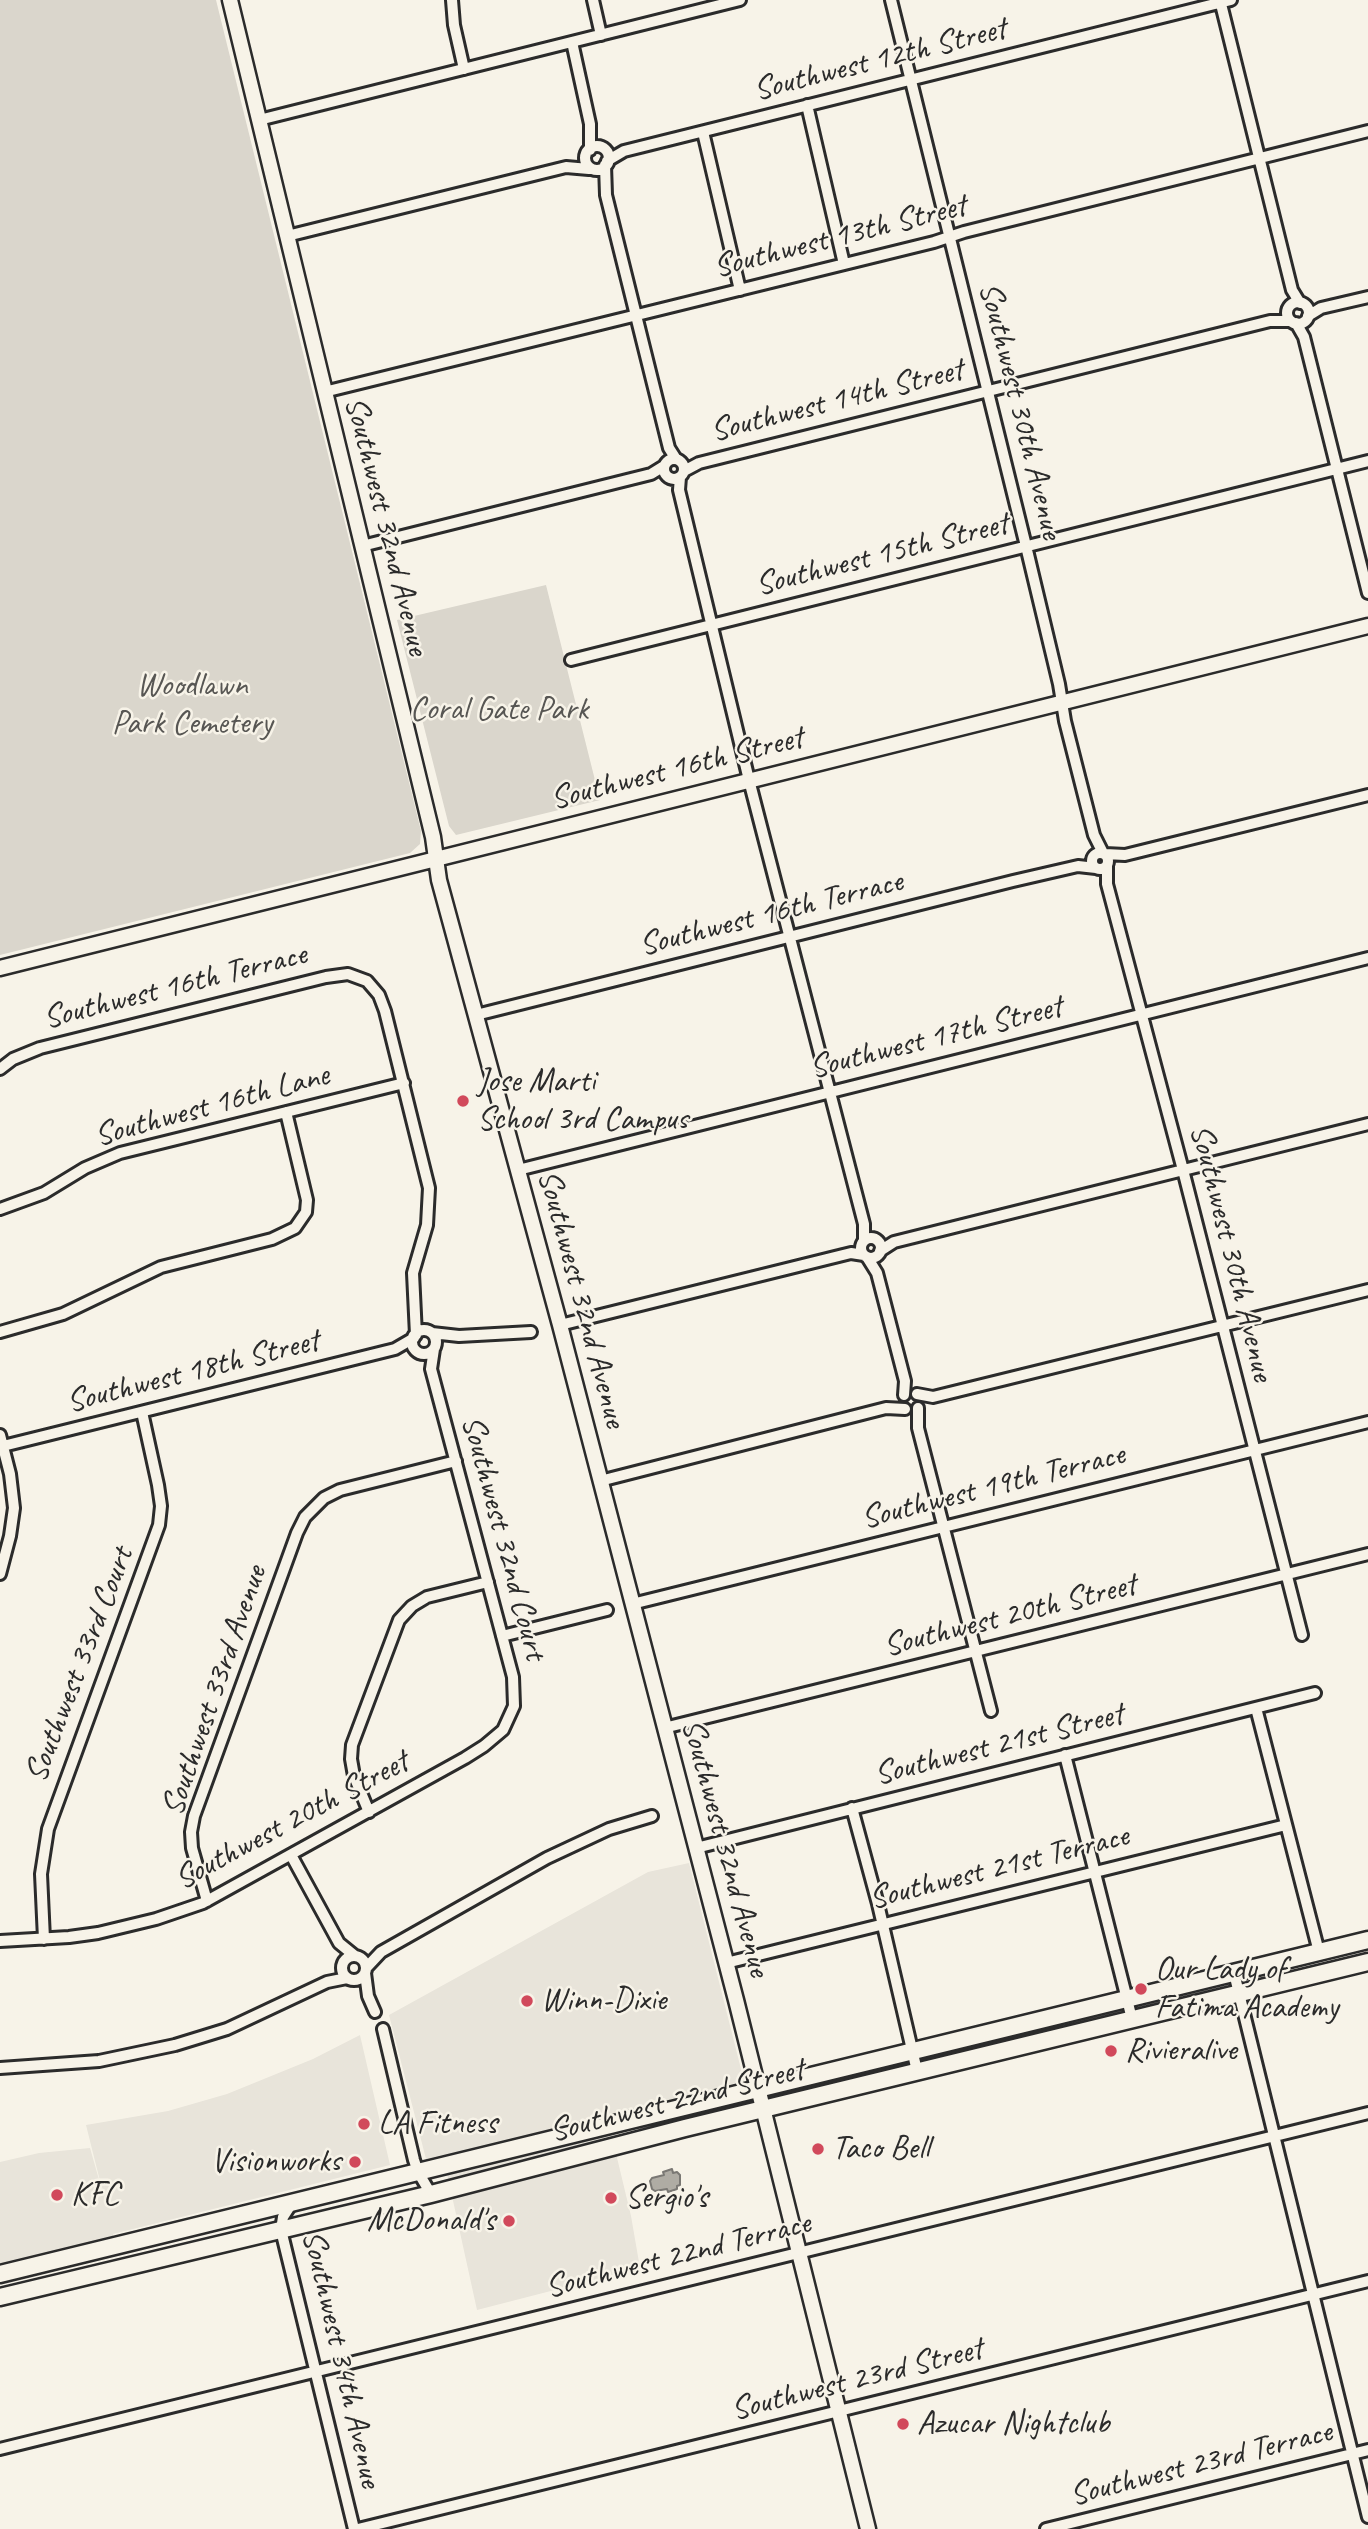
<!DOCTYPE html>
<html>
<head>
<meta charset="utf-8">
<style>
  body { margin:0 }
  canvas { display:block; background:#f7f3e8 }
</style>
</head>
<body>
<canvas width="1368" height="2529"></canvas>
<script>
const c = document.querySelector('canvas').getContext('2d');
c.lineJoin = 'round';
function paint(path, color) { c.fillStyle = color; c.fill(path, 'evenodd'); }
const toPath = rows => new Path2D(rows.map(r => 'M' + r).join(''));
function stroke(path, color, width, dash) { c.strokeStyle = color; c.lineWidth = width; c.lineCap = dash ? 'butt' : 'round'; c.setLineDash(dash || []); c.stroke(path); }
function write(font, color, halo, rows, align = 'center') {
  c.font = font + ' Caveat,sans-serif'; c.lineWidth = 5; c.setLineDash([]); c.textBaseline = 'middle'; c.strokeStyle = halo; c.fillStyle = color; for (const [text, x, y, turn = 0] of rows) {
    c.save(); c.translate(x, y); c.rotate((+turn || 0) * Math.PI / 180); c.textAlign = isNaN(turn) ? turn : align; if (halo) c.strokeText(text, 0, 0); c.fillText(text, 0, 0); c.restore();
  }
}
const built = toPath([
  [689,1863,744,2081,607,2116,631,2216,640,2268,477,2310,443,2155,426,2159,389,2015,648,1872],
  [360,2035,390,2165,113,2234,113,2238,0,2266,0,2162,39,2153,90,2148,104,2197,86,2125,168,2111,227,2094,313,2059]
]);
const green = toPath([
  [0,0,216,0,421,831,420,844,410,853,0,955],
  [546,585,600,800,456,835,449,826,397,620]
]);
const water = toPath([
  [672,2169,673,2173,677,2172,680,2175,680,2185,677,2186,677,2189,668,2192,667,2189,655,2191,652,2189,650,2181,652,2178,664,2175,663,2172,672,2169]
]);
const minor = toPath([
  [452,0,454,25,464,69],
  [593,0,601,35],
  [891,0,1026,546,1059,684,1065,721,1094,835,1103,853],
  [1220,0,1292,290,1300,303],
  [572,42,590,124,590,150],
  [807,105,844,264],
  [259,120,740,0],
  [703,132,740,290],
  '585 158a12 12 0 1 1 24 0a12 12 0 1 1-24 0Z',
  [607,161,624,151,1231,0],
  [605,165,606,195,669,448,676,459],
  [287,236,566,167,589,169],
  '1287 313a11 11 0 1 1 22 0a11 11 0 1 1-22 0Z',
  [1308,316,1321,308,1368,297],
  [1296,323,1304,337,1368,593],
  [324,392,934,242,964,232,1368,131],
  '664 469a10 10 0 1 1 20 0a10 10 0 1 1-20 0Z',
  [684,471,699,463,1270,321,1291,321],
  [680,477,679,490,749,780,864,1224,864,1241],
  [362,546,651,474,664,466],
  [571,660,1368,461],
  '1092 861a8 8 0 1 1 16 0a8 8 0 1 1-16 0Z',
  [1105,854,1125,855,1368,795],
  [1107,865,1107,884,1183,1170,1302,1635],
  [476,1015,1013,881,1078,866,1096,868],
  [0,1069,13,1059,40,1048,326,977,348,974,367,981,379,995,385,1011,429,1188,427,1225,413,1273,416,1335],
  [518,1170,1368,958],
  [0,1209,44,1193,85,1168,120,1153,404,1083],
  '861 1248a10 10 0 1 1 20 0a10 10 0 1 1-20 0Z',
  [880,1251,894,1242,1368,1124],
  [867,1257,877,1273,905,1381,904,1395],
  [560,1325,851,1253,864,1255],
  '412 1342a12 12 0 1 1 24 0a12 12 0 1 1-24 0Z',
  [0,1332,63,1314,161,1267,272,1239,295,1228,306,1212,307,1200,286,1112],
  [432,1333,459,1336,531,1332],
  [917,1394,933,1397,1368,1290],
  [918,1408,918,1428,991,1711],
  [0,1435,10,1474,14,1508,10,1536,0,1574],
  [3,1446,395,1349,414,1338],
  [600,1481,886,1408,905,1409],
  [632,1604,1368,1422],
  [502,1636,607,1610],
  [1256,1708,1319,1952],
  [664,1728,1368,1554],
  [1065,1755,1132,2019],
  [852,1808,878,1904,917,2071],
  [369,1812,354,1776,351,1759,352,1745,399,1620,412,1606,427,1597,488,1582],
  [696,1848,1315,1693],
  [291,1855,339,1943,355,1956],
  [207,1901,192,1848,191,1832,194,1816,297,1533,305,1517,324,1498,340,1490,456,1461],
  [44,1939,41,1874,48,1829,159,1525,161,1506,158,1485,142,1412],
  [0,1941,69,1937,98,1933,156,1919,203,1903,465,1758,484,1746,503,1730,514,1706,513,1677,431,1369,434,1349],
  '342 1968a12 12 0 1 1 24 0a12 12 0 1 1-24 0Z',
  [726,1963,1286,1825],
  [366,1968,381,1952,547,1858,609,1829,652,1816],
  [365,1973,368,1996,375,2012],
  [1234,1973,1368,2517],
  [383,2029,414,2160,418,2172,431,2194],
  [0,2068,99,2061,175,2045,227,2029,327,1982,347,1978],
  [292,2203,283,2217,281,2230,354,2529],
  [0,2449,1368,2113],
  [358,2529,1368,2281],
  [1046,2529,1368,2450]
]);
const tertiary = toPath([
  [230,0,433,837,439,880,560,1325,736,2000,868,2529],
  [0,968,1368,626]
]);
const secondary = toPath([
  [0,2274,1368,1940],
  [0,2297,431,2194,685,2128,1368,1962]
]);
const markers = [
  [463,1101,7,"#d1495b"],
  [1141,1989,7,"#d1495b"],
  [527,2001,7,"#d1495b"],
  [1111,2051,7,"#d1495b"],
  [364,2124,7,"#d1495b"],
  [818,2149,7,"#d1495b"],
  [355,2162,7,"#d1495b"],
  [57,2195,7,"#d1495b"],
  [611,2198,7,"#d1495b"],
  [509,2221,7,"#d1495b"],
  [903,2424,7,"#d1495b"]
];
const streetNames = [
  ["Southwest 12th Street",880,60,-14],
  ["Southwest 13th Street",840,237,-14],
  ["Southwest 14th Street",837,401,-14],
  ["Southwest 30th Avenue",1020,411,76],
  ["Southwest 32nd Avenue",386,526,76],
  ["Southwest 15th Street",882,555,-14],
  ["Southwest 16th Street",677,769,-14],
  ["Southwest 16th Terrace",771,914,-14],
  ["Southwest 16th Terrace",175,987,-14],
  ["Southwest 17th Street",936,1038,-14],
  ["Southwest 16th Lane",212,1106,-15],
  ["Southwest 30th Avenue",1231,1253,76],
  ["Southwest 32nd Avenue",581,1299,75],
  ["Southwest 18th Street",193,1372,-14],
  ["Southwest 19th Terrace",993,1487,-14],
  ["Southwest 32nd Court",503,1538,75],
  ["Southwest 20th Street",1010,1616,-14],
  ["Southwest 33rd Court",80,1665,-69],
  ["Southwest 33rd Avenue",215,1691,-71],
  ["Southwest 21st Street",999,1745,-14],
  ["Southwest 20th Street",292,1821,-28],
  ["Southwest 32nd Avenue",725,1848,75],
  ["Southwest 21st Terrace",999,1868,-14],
  ["Southwest 22nd Street",677,2101,-14],
  ["Southwest 22nd Terrace",678,2256,-14],
  ["Southwest 34th Avenue",341,2359,77],
  ["Southwest 23rd Street",857,2380,-14],
  ["Southwest 23rd Terrace",1201,2464,-14]
];
const parkNames = [
  ["Woodlawn",192,686],
  ["Park Cemetery",192,724],
  ["Coral Gate Park",499,710]
];
const poiNames = [
  ["Jose Marti",477,1082],
  ["School 3rd Campus",477,1120],
  ["Our Lady of",1155,1970],
  ["Fatima Academy",1155,2008],
  ["Winn-Dixie",541,2001],
  ["Rivieralive",1125,2051],
  ["LA Fitness",378,2124],
  ["Taco Bell",832,2149],
  ["Visionworks",341,2162,"right"],
  ["KFC",71,2195],
  ["Sergio's",625,2198],
  ["McDonald's",495,2221,"right"],
  ["Azucar Nightclub",917,2424]
];
paint(built, '#e8e4da');
paint(green, '#dad6cc');
paint(water, '#afaca4');
stroke(water, '#7a7874', 2);
stroke(minor, '#2b2b2b', 16);
stroke(tertiary, '#2b2b2b', 19);
stroke(secondary, '#2b2b2b', 21);
stroke(minor, '#f7f3e8', 10);
stroke(tertiary, '#f7f3e8', 14);
stroke(secondary, '#f7f3e8', 16);
for (const [x, y, r, color] of markers) { const dot = new Path2D(); dot.arc(x, y, r, 0, 2 * Math.PI); c.fillStyle = color; c.fill(dot); stroke(dot, '#f7f3e8', 2.5); }
write('33px', '#2b2b2b', '#f7f3e8', streetNames);
write('33px', '#575653', '#f7f3e8', parkNames);
write('33px', '#2b2b2b', '#f7f3e8', poiNames, 'left');
</script>
</body>
</html>
